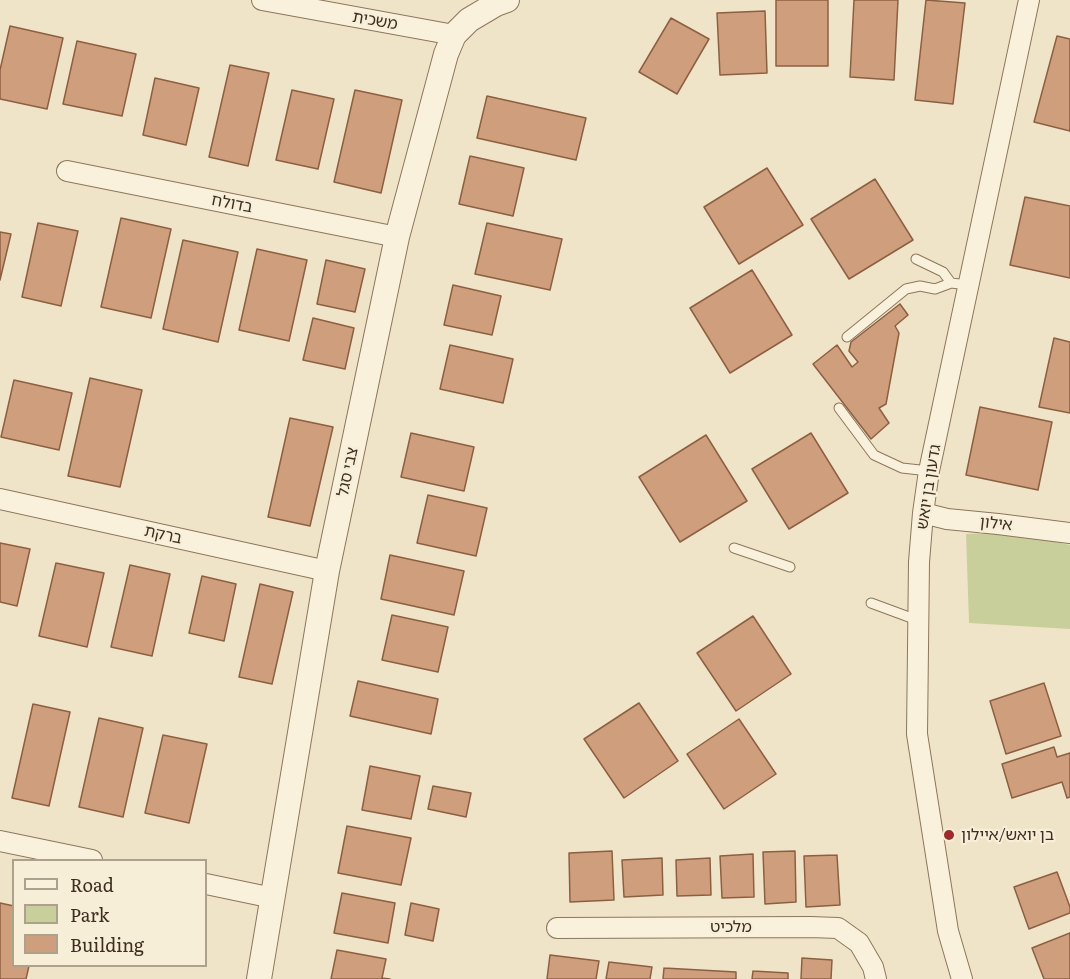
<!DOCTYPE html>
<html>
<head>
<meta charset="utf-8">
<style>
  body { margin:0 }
  #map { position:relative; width:1070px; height:979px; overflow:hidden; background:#f0e4c8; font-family:Literata,serif }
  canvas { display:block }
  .legend { position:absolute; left:12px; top:859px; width:195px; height:108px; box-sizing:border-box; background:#f7eed8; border:2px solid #ada18e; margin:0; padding:8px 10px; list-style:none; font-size:18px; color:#3d2e20 }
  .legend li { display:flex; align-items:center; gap:12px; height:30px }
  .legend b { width:30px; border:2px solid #ada18e }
</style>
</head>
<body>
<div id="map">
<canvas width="1070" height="979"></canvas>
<ul class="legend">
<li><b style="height:8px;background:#faf1dc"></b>Road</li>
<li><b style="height:16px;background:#c9cf9b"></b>Park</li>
<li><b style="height:16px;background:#cf9f7d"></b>Building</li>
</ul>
</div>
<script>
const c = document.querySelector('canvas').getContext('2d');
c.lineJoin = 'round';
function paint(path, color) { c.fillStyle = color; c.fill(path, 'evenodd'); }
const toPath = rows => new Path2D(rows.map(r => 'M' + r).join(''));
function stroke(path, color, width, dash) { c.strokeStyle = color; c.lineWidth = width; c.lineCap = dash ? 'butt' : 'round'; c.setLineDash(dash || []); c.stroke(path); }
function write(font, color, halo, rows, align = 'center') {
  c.font = font + ' Literata,"Noto Sans Hebrew",serif'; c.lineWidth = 4.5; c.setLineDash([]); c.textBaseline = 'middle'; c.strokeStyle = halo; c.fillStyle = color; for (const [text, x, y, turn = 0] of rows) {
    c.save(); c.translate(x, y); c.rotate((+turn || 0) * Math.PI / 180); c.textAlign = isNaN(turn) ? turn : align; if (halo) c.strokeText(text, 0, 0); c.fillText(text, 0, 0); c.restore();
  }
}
const green = toPath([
  [990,533,1046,540,1070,545,1070,629,969,623,966,534]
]);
const building = toPath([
  [776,0,828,0,828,66,776,66,776,0],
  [854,0,898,0,894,80,850,77,854,0],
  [926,0,965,3,953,104,915,100,926,0],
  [765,11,767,73,720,75,717,13,765,11],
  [671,18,709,39,677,94,639,72,671,18],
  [10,26,63,38,47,109,0,99,0,70,10,26],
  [1057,36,1070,39,1070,131,1034,122,1057,36],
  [77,41,136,54,122,116,63,104,77,41],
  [230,65,269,73,248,166,209,157,230,65],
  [155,78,199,88,186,145,143,135,155,78],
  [292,90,334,99,318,169,276,160,292,90],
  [355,90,402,100,381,193,334,182,355,90],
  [487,96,586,118,576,160,477,138,487,96],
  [470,156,524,168,513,216,459,204,470,156],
  [767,168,803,225,739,264,704,207,767,168],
  [875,179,913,240,849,279,811,219,875,179],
  [1025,197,1070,206,1070,278,1010,265,1025,197],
  [121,218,171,229,151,318,101,307,121,218],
  [38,223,78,231,61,306,22,297,38,223],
  [487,223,562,239,550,290,475,274,487,223],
  [0,232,11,234,0,280,0,232],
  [183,240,238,252,218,342,163,329,183,240],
  [257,249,307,260,289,341,239,330,257,249],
  [326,260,365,269,355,312,317,304,326,260],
  [752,270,792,335,730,373,690,308,752,270],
  [453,285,501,296,492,335,444,325,453,285],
  [900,304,908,315,895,326,899,333,886,404,879,408,889,423,871,439,813,364,837,345,852,367,858,362,849,351,851,342,900,304],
  [313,318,354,328,345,369,303,360,313,318],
  [1054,338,1070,342,1070,413,1039,407,1054,338],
  [450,345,513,359,503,403,440,389,450,345],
  [90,378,142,390,120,487,68,476,90,378],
  [14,380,72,393,59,450,1,437,14,380],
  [980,407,1052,422,1038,490,966,475,980,407],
  [290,418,333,427,310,526,268,517,290,418],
  [411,433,474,447,464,491,401,477,411,433],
  [811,433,848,493,789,529,752,469,811,433],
  [706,435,747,501,680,542,639,477,706,435],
  [428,495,487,508,476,556,417,543,428,495],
  [0,543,30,549,17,606,0,602,0,543],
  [390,555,464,571,454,615,381,599,390,555],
  [56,563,104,573,87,647,39,636,56,563],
  [130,565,170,574,152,656,111,647,130,565],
  [202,576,236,584,224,641,189,633,202,576],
  [260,584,293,592,272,684,239,677,260,584],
  [392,615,448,627,438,672,382,660,392,615],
  [753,616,791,674,736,711,697,653,753,616],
  [358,681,438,699,431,734,350,716,358,681],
  [1044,683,1061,736,1006,754,990,701,1044,683],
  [639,703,678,761,624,798,584,739,639,703],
  [33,704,70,712,49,806,12,798,33,704],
  [99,718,143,728,123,817,79,807,99,718],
  [739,719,776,774,724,809,687,754,739,719],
  [163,735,207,744,189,823,145,813,163,735],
  [1054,747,1057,757,1070,753,1070,797,1067,798,1062,782,1012,798,1002,764,1054,747],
  [370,766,420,776,411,819,362,810,370,766],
  [433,786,471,793,466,817,428,809,433,786],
  [347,826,411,838,401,885,338,873,347,826],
  [612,851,614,900,570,902,569,853,612,851],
  [795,851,796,902,765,904,763,852,795,851],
  [753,854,754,897,722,898,720,856,753,854],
  [837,855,840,905,806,907,804,856,837,855],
  [662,858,663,895,624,897,622,860,662,858],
  [710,858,711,895,677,896,676,860,710,858],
  [1057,872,1070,907,1070,913,1029,929,1014,887,1057,872],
  [342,893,395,903,388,943,334,933,342,893],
  [0,903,14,906,14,966,29,966,26,979,0,979,0,903],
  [411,903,439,909,433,941,405,935,411,903],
  [1070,933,1070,979,1044,979,1032,948,1070,933],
  [337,950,386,959,382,978,390,979,331,979,337,950],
  [550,955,599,961,596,979,547,979,550,955],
  [802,958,832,960,831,979,801,979,802,958],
  [609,962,652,967,650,979,606,979,609,962],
  [664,968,736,972,736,979,663,979,664,968],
  [753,971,788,973,788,979,752,979,753,971]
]);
const service = toPath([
  [916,259,943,272,951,283],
  [847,337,906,289,920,286,935,289,951,283,969,285],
  [839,408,874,455,902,468,929,471],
  [734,548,790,567],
  [871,603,917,620]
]);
const minor = toPath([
  [262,0,454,35],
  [67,171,397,237],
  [0,499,327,571],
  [923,513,947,519,998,524,1070,533],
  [0,841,92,860],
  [206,884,273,898],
  [557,928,810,927,838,928,859,943,873,967,876,979],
  [962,979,948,931,917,734,919,562,923,513,929,471,1029,0]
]);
const tertiary = toPath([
  [259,979,327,571,397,237,446,54,454,35,469,20,496,4,507,0]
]);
const markers = [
  [949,835,6,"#9e2a2b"]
];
const streetNames = [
  ["משכית",375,21,10],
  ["בדולח",232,204,11],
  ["צבי סגל",348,472,-78],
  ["גדעון בן יואש",929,487,-81],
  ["אילון",996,524,6],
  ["ברקת",163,535,12],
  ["מלכיט",731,927]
];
const poiNames = [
  ["בן יואש/איילון",961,835]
];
paint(green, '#c9cf9b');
paint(building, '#cf9f7d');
stroke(building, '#8d5f41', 1.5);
stroke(service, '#8d765c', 11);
stroke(minor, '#8d765c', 22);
stroke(tertiary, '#8d765c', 26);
stroke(service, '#faf1dc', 9);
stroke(minor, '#faf1dc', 20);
stroke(tertiary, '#faf1dc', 24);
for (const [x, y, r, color] of markers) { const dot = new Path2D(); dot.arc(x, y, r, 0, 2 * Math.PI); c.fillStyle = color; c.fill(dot); stroke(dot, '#f7eed8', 2); }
write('16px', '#3d2e20', '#f7eed8', streetNames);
write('16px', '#3d2e20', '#f7eed8', poiNames, 'left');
</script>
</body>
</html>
